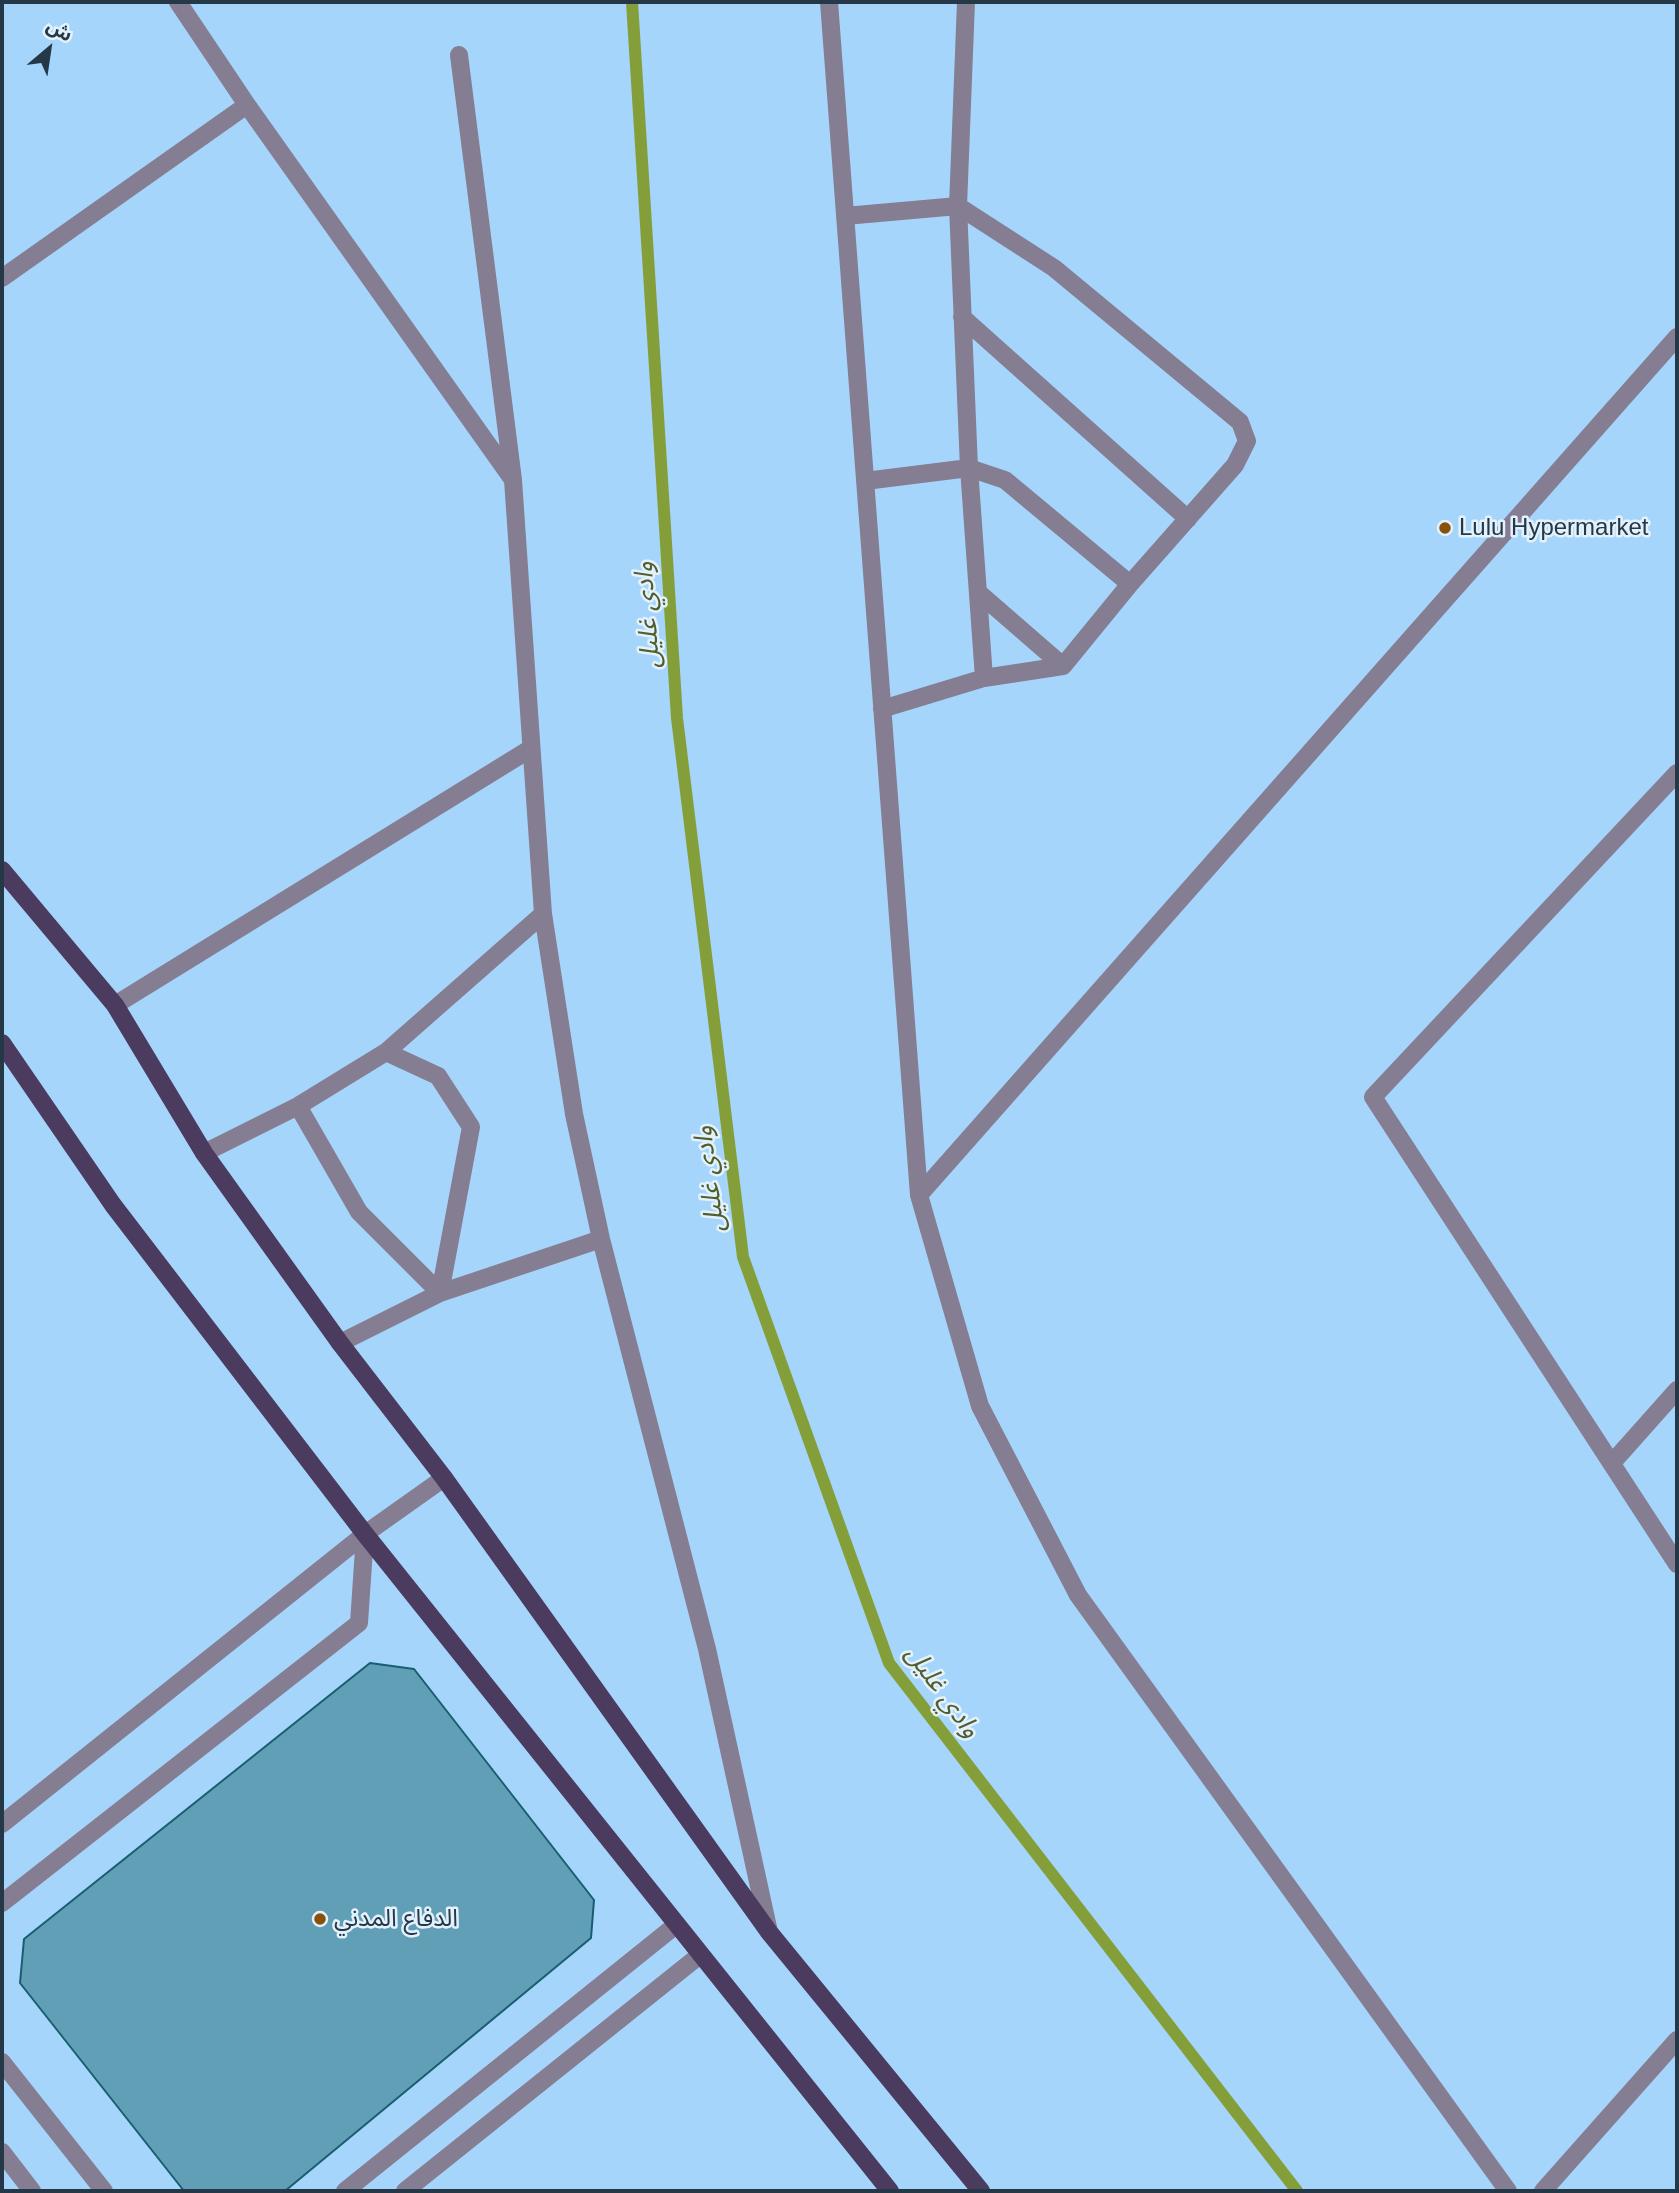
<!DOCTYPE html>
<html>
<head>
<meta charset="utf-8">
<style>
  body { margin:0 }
  #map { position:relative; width:1679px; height:2193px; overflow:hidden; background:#a6d5fb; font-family:Arial,"Noto Sans Arabic",sans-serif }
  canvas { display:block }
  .frame { position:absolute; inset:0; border:4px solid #253847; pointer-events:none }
  .north { position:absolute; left:14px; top:14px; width:70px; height:70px; -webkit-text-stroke:5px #e3f1fd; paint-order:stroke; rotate:29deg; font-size:19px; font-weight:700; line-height:28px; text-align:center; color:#253847 }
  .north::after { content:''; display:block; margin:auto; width:24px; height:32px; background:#253847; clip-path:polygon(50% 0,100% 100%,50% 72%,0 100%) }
</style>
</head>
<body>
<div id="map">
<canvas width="1679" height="2193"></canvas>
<div class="frame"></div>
<div class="north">ش</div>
</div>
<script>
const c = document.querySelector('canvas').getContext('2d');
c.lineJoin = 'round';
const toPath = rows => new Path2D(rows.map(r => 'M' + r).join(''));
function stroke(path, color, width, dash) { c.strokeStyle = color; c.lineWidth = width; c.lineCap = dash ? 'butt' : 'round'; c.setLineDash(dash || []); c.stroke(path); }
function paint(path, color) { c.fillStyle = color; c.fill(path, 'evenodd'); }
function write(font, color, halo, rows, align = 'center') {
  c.font = font + ' Arial,"Noto Sans Arabic",sans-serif'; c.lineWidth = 5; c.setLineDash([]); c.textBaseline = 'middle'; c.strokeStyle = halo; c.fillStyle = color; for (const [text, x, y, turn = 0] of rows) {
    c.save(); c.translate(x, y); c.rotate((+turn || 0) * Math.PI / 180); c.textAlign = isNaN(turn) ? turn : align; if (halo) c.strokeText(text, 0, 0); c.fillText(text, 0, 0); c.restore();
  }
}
const stream = toPath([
  [632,2,677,718,743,1257,889,1663,1297,2191]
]);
const building = toPath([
  [370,1663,414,1669,594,1900,591,1938,285,2191,184,2191,20,1983,24,1939,370,1663]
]);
const minor = toPath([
  [178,2,247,105,511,477],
  [829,2,919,1195,980,1406,1078,1595,1508,2191],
  [459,55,513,480,543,914,574,1114,601,1239,707,1649,769,1932],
  [958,206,969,468,984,678],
  [845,216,958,206,966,2],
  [2,278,247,105],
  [962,317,1188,519],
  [865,481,969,468,1005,480,1130,584],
  [979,593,1063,666],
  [882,709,984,678,1063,666,1130,584,1235,465,1247,441,1240,422,1054,268,958,206],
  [1677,773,1373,1097,1677,1564],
  [115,1005,530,749],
  [298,1106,359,1212,440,1293,471,1127,438,1076,386,1052],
  [204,1153,298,1106,386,1052,543,914],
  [919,1195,1677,337],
  [340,1343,440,1293,601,1239],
  [1612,1463,1677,1390],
  [2,1824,365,1534,444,1478],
  [2,1903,359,1623,365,1534],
  [2,2062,104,2191],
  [2,2152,32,2191],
  [345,2191,676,1925],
  [405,2191,700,1955],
  [1543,2191,1677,2040]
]);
const major = toPath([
  [2,870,115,1005,204,1153,340,1343,444,1478,769,1932,981,2191],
  [2,1043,113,1205,365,1534,890,2191]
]);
const markers = [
  [1445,528,7,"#8a5009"],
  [320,1919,7,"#8a5009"]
];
const poiNames = [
  ["Lulu Hypermarket",1459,528],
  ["الدفاع المدني",334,1919]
];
const waterNames = [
  ["وادي غليل",648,615,-94],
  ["وادي غليل",710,1179,-97],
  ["وادي غليل",942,1692,54]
];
stroke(stream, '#849f39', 12);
paint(building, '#609fb5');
stroke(building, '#195d71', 2);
stroke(minor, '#857d92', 18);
stroke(major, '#4a3b5f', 18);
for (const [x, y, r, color] of markers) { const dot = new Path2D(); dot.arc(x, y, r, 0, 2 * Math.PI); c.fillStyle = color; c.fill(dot); stroke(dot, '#e3f1fd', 2.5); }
write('24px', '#253847', '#e3f1fd', poiNames, 'left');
write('italic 26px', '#4f5e2a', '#e3f1fd', waterNames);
</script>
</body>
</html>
